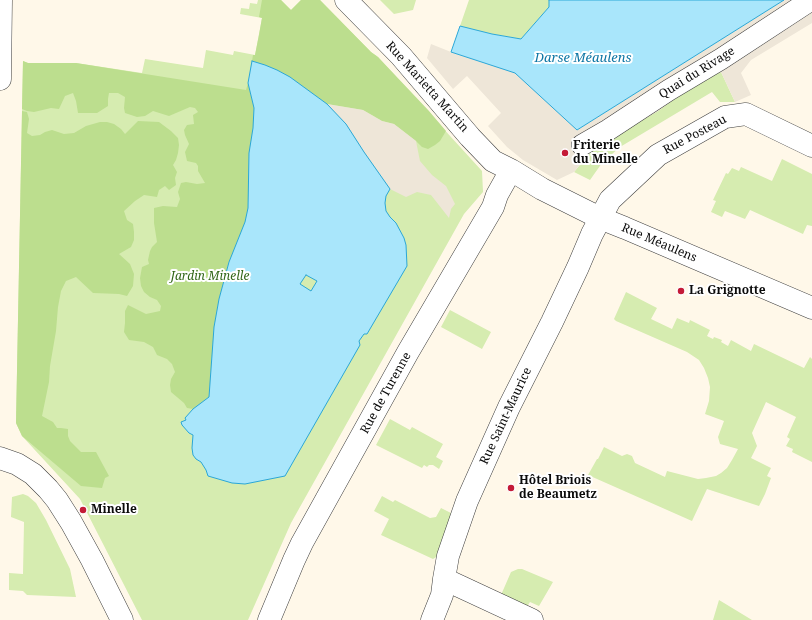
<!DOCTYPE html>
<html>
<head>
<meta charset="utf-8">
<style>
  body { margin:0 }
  canvas { display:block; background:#fff8e9 }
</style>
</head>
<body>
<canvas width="812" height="620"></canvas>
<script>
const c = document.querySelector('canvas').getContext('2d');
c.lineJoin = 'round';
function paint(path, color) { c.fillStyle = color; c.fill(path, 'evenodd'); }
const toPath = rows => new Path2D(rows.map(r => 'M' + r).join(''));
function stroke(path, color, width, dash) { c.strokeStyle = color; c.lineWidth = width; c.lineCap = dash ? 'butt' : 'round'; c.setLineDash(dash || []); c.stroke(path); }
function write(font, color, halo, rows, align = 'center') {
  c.font = font + ' "Noto Serif",serif'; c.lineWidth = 4; c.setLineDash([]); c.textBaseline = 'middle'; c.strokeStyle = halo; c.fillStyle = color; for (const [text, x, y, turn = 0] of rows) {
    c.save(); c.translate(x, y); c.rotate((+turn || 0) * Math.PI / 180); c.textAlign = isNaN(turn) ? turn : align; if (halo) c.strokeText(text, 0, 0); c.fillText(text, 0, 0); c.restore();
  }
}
const green = toPath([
  [258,0,281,0,291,10,301,0,320,0,371,52,378,57,482,171,483,192,464,214,291,523,248,620,142,620,80,499,22,436,16,423,23,61,28,63,76,63,142,73,145,59,203,68,206,50,233,55,234,51,255,55,262,18,240,14,241,8,249,9,250,3,257,4],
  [380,0,416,0,413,10,394,14],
  [469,0,549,0,549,7,521,39,492,34,460,26],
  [721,72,735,102,720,102,712,92,620,147,602,163,590,180,574,172,593,149,658,111,700,80],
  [782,159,812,174,812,226,807,225,803,234,750,210,745,219,725,211,722,217,711,212,716,201,713,200,726,173,728,174,732,168,739,171,741,167,772,181],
  [626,292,657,308,651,319,672,329,677,318,689,323,690,320,710,330,707,336,713,339,714,337,722,340,721,342,728,346,731,340,751,351,754,344,804,368,810,357,812,359,812,462,792,452,793,449,786,446,790,439,787,437,796,417,766,402,752,433,757,446,751,458,771,468,767,476,771,478,765,494,759,506,707,489,692,521,588,475,597,459,598,459,604,447,622,456,627,454,632,456,635,463,665,477,667,471,698,479,706,478,716,476,721,473,727,468,732,460,738,449,720,444,718,437,724,421,705,414,709,401,710,387,708,378,704,368,699,360,687,352,616,321,614,319],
  [450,310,491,332,482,349,441,327],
  [390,419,410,430,412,427,443,444,436,457,443,461,439,469,433,465,429,465,427,467,424,465,422,468,376,445],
  [23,494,28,496,36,503,46,520,70,569,76,597,27,595,23,591,9,590,9,573,23,574,24,522,11,517,12,497],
  [382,496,393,502,395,500,430,518,436,517,441,508,451,513,438,556,433,559,381,535,389,519,374,511],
  [518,569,522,569,553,582,539,606,530,602,526,608,501,595,511,572],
  [719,600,724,603,752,620,713,620]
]);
const forest = toPath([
  [262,0,281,0,291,10,301,0,320,0,371,52,378,57,429,111,446,131,440,141,435,145,428,149,422,147,416,141,394,124,382,121,363,110,327,104,290,77,277,70,265,65,252,61,253,55,255,55,259,35,262,18,259,17],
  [23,61,28,63,76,63,246,90,248,83,254,108,248,208,245,222,229,262,219,299,214,327,209,397,193,409,187,408,184,403,171,392,170,385,171,379,175,372,172,364,167,359,157,355,153,347,144,342,129,340,124,332,125,323,125,311,128,305,146,314,160,311,161,306,157,300,150,297,144,292,141,286,140,278,142,267,149,264,148,260,150,251,152,247,157,242,154,223,154,208,163,206,177,207,180,199,178,192,181,183,186,182,197,184,205,183,198,171,198,166,196,163,187,161,185,152,189,144,185,135,184,130,187,125,194,124,193,115,198,112,195,108,190,107,169,116,153,111,145,116,137,117,125,113,124,108,125,97,118,93,109,93,108,99,108,106,97,113,78,113,76,101,73,93,65,96,59,109,51,108,34,112,27,111,22,109],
  [22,111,27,112,29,119,27,133,32,136,40,135,45,132,52,130,64,134,74,133,86,126,100,122,107,122,114,124,121,129,125,134,138,121,159,122,171,131,178,138,179,145,178,153,176,160,173,165,177,172,175,178,176,185,169,190,165,186,159,190,157,197,144,195,135,201,124,211,127,220,133,224,134,232,134,240,131,247,119,254,130,264,134,274,133,286,127,296,119,294,93,293,76,277,66,281,61,291,58,307,56,331,50,366,49,382,42,416,53,422,57,428,61,428,68,429,68,436,70,441,81,452,96,452,109,476,105,478,102,488,81,486,22,436,16,423]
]);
const plaza = toPath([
  [784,0,812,0,812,23,751,60,741,73,751,95,735,102,721,72,700,80,658,111,593,149,574,172,557,180,523,160,507,147,488,126,501,113,467,76,453,89,427,58,431,44,451,52,515,72,577,130],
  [327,104,363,110,382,121,394,124,416,141,420,161,432,175,446,186,455,204,451,209,449,218,431,195,417,192,406,197,390,189,364,152,346,124]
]);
const water = toPath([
  [549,0,784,0,577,130,515,73,451,52,460,26,492,34,521,39,549,7,549,0],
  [252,61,265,65,277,70,290,77,327,104,346,124,364,152,390,189,386,196,385,203,386,211,390,217,396,223,404,238,406,245,407,266,367,334,364,334,359,341,360,345,285,476,245,484,232,483,208,476,206,470,201,462,196,459,193,455,192,448,193,435,189,433,182,425,181,422,186,420,185,418,193,409,209,397,214,327,219,299,229,262,245,222,248,208,249,153,253,128,254,108,248,83,252,61],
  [306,275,317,281,311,291,300,284,306,275]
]);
const pedestrian = toPath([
  [582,145,608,130,669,90,721,59,811,0]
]);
const minor = toPath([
  [444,579,532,620],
  [432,620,442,595,444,579,448,556,467,501,509,407,552,322,578,267,592,234,610,200,658,155,725,117,746,114,812,146]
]);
const tertiary = toPath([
  [346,0,401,56,470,137,493,161,511,170,542,189,600,218,625,228,812,308],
  [0,79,1,0],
  [0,458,17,464,33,474,48,489,57,500,71,522,92,560,122,620],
  [269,620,294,560,302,543,408,352,493,207,497,195,511,170]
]);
const markers = [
  [565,153,4,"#c41a37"],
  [681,291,4,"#c41a37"],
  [511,488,4,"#c41a37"],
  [83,510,4,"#c41a37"]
];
const streetNames = [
  ["Quai du Rivage",697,73,-32],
  ["Rue Marietta Martin",427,87,48],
  ["Rue Posteau",695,135,-28],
  ["Rue Méaulens",659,243,23],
  ["Rue de Turenne",386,393,-61],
  ["Rue Saint-Maurice",506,416,-65]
];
const poiNames = [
  ["Friterie",573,146],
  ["du Minelle",573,160],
  ["La Grignotte",689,291],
  ["Hôtel Briois",519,481],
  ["de Beaumetz",519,495],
  ["Minelle",91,510]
];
const parkNames = [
  ["Jardin Minelle",210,277]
];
const waterNames = [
  ["Darse Méaulens",583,58]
];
paint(green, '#d6ecb0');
paint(forest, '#bcde8e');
paint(plaza, '#eee6d8');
paint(water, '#a9e6fb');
stroke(water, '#2ba7d7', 1);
stroke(pedestrian, '#3e3e3e', 22);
stroke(minor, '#3e3e3e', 23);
stroke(tertiary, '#3e3e3e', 23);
stroke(pedestrian, '#fff', 21);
stroke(minor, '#fff', 22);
stroke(tertiary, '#fff', 22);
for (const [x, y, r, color] of markers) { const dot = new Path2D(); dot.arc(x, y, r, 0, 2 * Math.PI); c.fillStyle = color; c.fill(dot); stroke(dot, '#fff', 1.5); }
write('12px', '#0b0b0b', '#fff', streetNames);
write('bold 12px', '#0b0b0b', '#fff', poiNames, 'left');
write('italic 12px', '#316617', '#fff', parkNames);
write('italic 13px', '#0c75a4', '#fff', waterNames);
</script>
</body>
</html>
